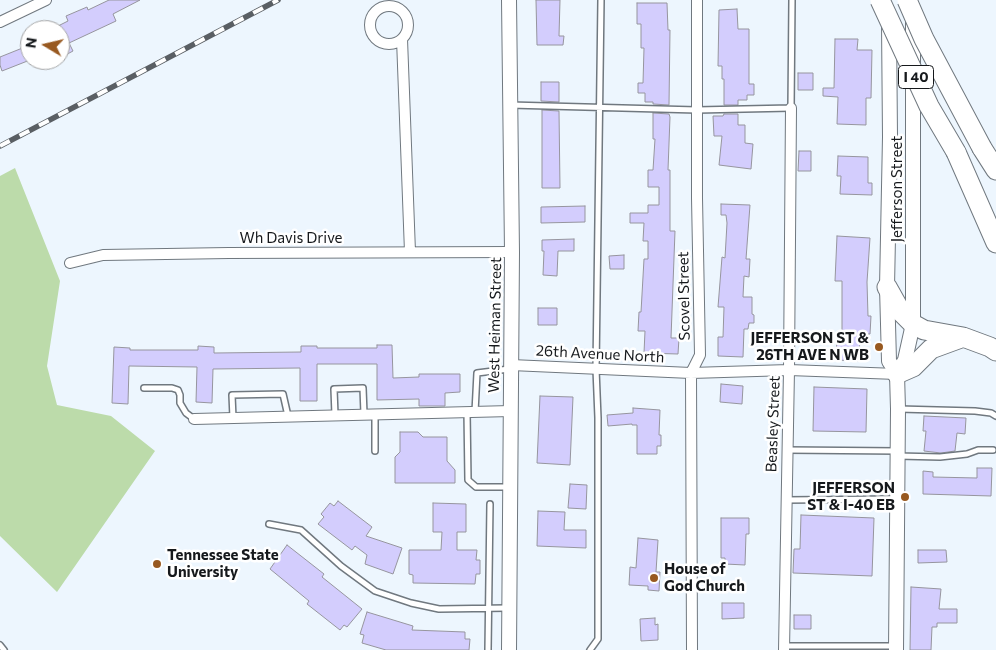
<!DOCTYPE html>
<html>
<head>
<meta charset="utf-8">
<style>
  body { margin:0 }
  #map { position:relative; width:996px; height:650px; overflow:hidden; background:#edf6fe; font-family:Commissioner,sans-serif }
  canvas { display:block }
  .north { position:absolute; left:20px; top:20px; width:50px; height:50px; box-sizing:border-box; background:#fff; border:1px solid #a2a3a4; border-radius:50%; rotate:279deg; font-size:14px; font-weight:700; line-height:20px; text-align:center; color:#16191c }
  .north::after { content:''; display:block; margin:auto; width:18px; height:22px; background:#985920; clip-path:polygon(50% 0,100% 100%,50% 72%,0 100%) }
</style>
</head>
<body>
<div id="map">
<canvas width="996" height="650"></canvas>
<div class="north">N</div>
</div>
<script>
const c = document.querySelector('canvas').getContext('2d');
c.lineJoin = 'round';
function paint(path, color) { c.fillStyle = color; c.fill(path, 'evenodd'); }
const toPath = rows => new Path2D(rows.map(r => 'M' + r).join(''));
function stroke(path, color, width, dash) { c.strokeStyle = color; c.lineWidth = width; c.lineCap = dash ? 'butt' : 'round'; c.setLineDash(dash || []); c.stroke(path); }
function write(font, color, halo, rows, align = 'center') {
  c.font = font + ' Commissioner,sans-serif'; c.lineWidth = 5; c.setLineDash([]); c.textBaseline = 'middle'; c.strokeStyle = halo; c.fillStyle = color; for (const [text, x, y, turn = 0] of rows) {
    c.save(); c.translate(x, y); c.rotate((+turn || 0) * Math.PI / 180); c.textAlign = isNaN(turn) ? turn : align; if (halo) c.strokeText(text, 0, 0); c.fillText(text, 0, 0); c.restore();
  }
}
const green = toPath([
  [15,168,60,281,47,366,57,405,111,416,155,451,57,592,0,536,0,176]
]);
const building = toPath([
  [109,0,140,0,113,14,116,21,69,43,73,51,60,58,60,30,50,30,68,21,66,16,87,7,88,10,109,0],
  [536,0,560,0,559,36,564,36,563,45,537,45,536,0],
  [637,3,667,3,668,30,670,30,669,105,653,104,653,102,645,102,645,93,638,93,638,83,643,83,644,48,641,48,641,24,637,24,637,3],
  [737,9,738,29,749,29,749,84,754,84,754,95,747,95,747,100,738,100,738,105,724,105,724,79,722,79,722,66,718,66,719,10,737,9],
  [835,39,858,39,857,50,872,50,871,98,866,98,866,125,837,124,838,97,823,96,823,88,834,88,835,39],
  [30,45,30,60,2,71,0,65,0,57,30,45],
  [798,73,813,73,813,90,798,90,798,73],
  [541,82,559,82,559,102,541,101,541,82],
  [542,110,559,111,560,188,542,188,542,110],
  [653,113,669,114,670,117,668,170,670,170,670,231,675,231,671,338,679,338,678,354,644,353,645,331,638,331,639,312,641,312,644,259,648,259,648,241,643,241,644,223,630,223,630,213,648,213,648,205,659,205,659,187,648,187,648,170,653,170,655,139,653,139,653,113],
  [724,114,738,114,738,125,745,125,745,143,753,144,751,169,719,165,722,136,714,136,713,116,723,116,724,114],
  [799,151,811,151,811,171,798,171,799,151],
  [838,156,868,157,868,183,872,183,872,195,840,194,841,176,837,176,838,156],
  [721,204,750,205,746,259,750,259,749,277,744,276,743,297,752,297,752,314,754,315,754,323,749,323,748,329,744,329,743,357,718,356,718,337,723,337,724,307,718,307,722,257,725,258,727,223,726,215,721,215,721,204],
  [585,206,585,222,541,223,541,207,585,206],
  [837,236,870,238,867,282,868,316,871,316,870,334,860,334,859,361,836,360,837,336,842,337,842,281,835,281,837,236],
  [574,239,574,251,558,251,557,276,543,275,544,251,542,251,542,240,574,239],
  [624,255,624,269,610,269,609,256,624,255],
  [538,308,557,308,557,325,538,325,538,308],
  [377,345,392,345,393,378,419,377,419,374,460,374,460,392,445,393,445,406,419,406,419,399,377,400,377,364,317,364,317,401,300,401,300,368,213,369,212,403,196,402,197,367,129,366,128,404,112,403,114,347,130,348,130,350,198,350,198,346,214,347,214,353,301,352,301,346,317,346,317,348,377,348,377,345],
  [721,384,743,386,742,404,720,402,721,384],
  [814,387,867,389,866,432,813,431,814,387],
  [540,396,573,397,570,465,537,463,540,396],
  [633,408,660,410,659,435,661,435,661,446,657,446,657,454,637,454,637,425,632,425,632,424,608,426,607,415,633,413,633,408],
  [924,416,966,418,965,434,957,433,955,451,941,453,924,451,926,431,923,431,924,416],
  [400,432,418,432,423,437,447,437,447,461,455,470,455,483,395,483,395,457,400,452,400,432],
  [977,468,992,468,991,496,923,494,923,471,933,472,933,477,977,478,977,468],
  [570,484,587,485,586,509,568,508,570,484],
  [338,501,372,527,366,536,402,548,393,574,365,564,367,555,355,546,352,550,318,524,324,517,321,514,330,503,334,506,338,501],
  [433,503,466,504,466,532,457,532,457,550,477,550,476,560,480,560,480,574,476,574,475,584,413,583,413,575,409,574,409,550,441,550,442,532,433,532,433,503],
  [538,511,565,512,564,530,586,530,586,548,537,546,538,511],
  [801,515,874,518,872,576,793,573,794,549,800,549,801,515],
  [721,518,749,518,749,534,746,534,745,565,725,564,725,558,721,558,721,518],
  [638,538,658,540,656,572,660,572,659,591,648,590,648,586,629,585,630,567,636,568,638,538],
  [287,545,324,574,322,577,362,609,347,627,344,625,340,630,307,604,309,601,270,569,287,545],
  [918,550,946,550,947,562,918,563,918,550],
  [911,587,941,589,939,609,957,609,957,623,937,623,937,627,932,627,931,650,910,650,911,587],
  [722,603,744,603,744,618,722,619,722,603],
  [367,612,413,626,412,630,465,632,465,639,470,639,469,650,386,650,362,643,364,635,360,634,367,612],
  [794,615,811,615,811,629,794,629,794,615],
  [655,618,655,625,658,624,658,640,641,641,640,619,655,618]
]);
const lane = toPath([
  [510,105,697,110,791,108,792,0],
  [144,388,172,388,178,390,180,395,180,403,186,413,194,419],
  [899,409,975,411,991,413,996,416],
  [467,412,468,480,476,487,510,487],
  [475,412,477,373,509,369],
  [335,415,334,389,363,388,364,414],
  [375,415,375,451],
  [233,418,232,395,283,394,288,416],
  [787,450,898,451],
  [898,456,940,457,967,454,978,450,993,450],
  [786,500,897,499],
  [269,524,301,530,341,566,375,591,411,603,439,609,507,608],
  [0,645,4,650],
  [784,646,895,646],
  [488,650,490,504],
  [590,650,598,639,598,418,596,369,601,0]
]);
const street = toPath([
  '370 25a19 19 0 1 1 38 0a19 19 0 1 1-38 0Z',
  [0,22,46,0],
  [402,39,410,252],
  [70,263,103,255,229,253,512,252],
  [511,365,691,373,789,370,897,374],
  [194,419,511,411],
  [692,650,691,373,700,355,697,198,697,0],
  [784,650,789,370,791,108]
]);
const secondary = toPath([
  [509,0,512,252,509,650],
  [889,23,890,137,887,287,889,361,897,374,898,409,896,650],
  [897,374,905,360,913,324,913,18]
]);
const highway = toPath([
  [982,148,996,170],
  [956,152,996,243],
  [887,287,901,312,913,324,924,330,963,337,990,347,996,351],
  [897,374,913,367,931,349,961,338]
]);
const rail = toPath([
  [0,146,278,0]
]);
const highwayBridge = toPath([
  [880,0,929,106,956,152],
  [907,0,924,39,982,148]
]);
const markers = [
  [879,347,5,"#985920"],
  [905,497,5,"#985920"],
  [157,564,5,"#985920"],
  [654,578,5,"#985920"]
];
const shields = [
  [916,77,35]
];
const shieldNames = [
  ["I 40",916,77]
];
const streetNames = [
  ["Jefferson Street",897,189,-90],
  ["Wh Davis Drive",291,238],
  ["Scovel Street",684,296,-91],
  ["West Heiman Street",495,325,-89],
  ["26th Avenue North",600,354,3],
  ["Beasley Street",773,424,-88]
];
const poiNames = [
  ["JEFFERSON ST &",869,338],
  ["26TH AVE N WB",869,355],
  ["JEFFERSON",895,488],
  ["ST & I-40 EB",895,505],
  ["Tennessee State",167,555,"left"],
  ["University",167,572,"left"],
  ["House of",664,569,"left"],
  ["God Church",664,586,"left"]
];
paint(green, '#bcdbaa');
paint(building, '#d3cdfd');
stroke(building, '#96959e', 1);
stroke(lane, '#70787f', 8);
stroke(street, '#70787f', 12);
stroke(secondary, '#70787f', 16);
stroke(highway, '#70787f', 21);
stroke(lane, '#fff', 5);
stroke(street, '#fff', 10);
stroke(secondary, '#fff', 14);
stroke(highway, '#fff', 19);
stroke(rail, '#5a5f64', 5.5);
stroke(rail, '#fff', 4, [11]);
stroke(highwayBridge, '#70787f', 21, []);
stroke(highwayBridge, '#fff', 19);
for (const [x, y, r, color] of markers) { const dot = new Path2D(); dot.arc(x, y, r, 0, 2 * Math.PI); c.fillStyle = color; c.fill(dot); stroke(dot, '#fff', 2); }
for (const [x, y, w] of shields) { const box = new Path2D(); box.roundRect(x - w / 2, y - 11.5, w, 23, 4); c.fillStyle = '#fff'; c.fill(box); stroke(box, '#16191c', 1); }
write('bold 14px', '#16191c', null, shieldNames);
write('15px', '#16191c', '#fff', streetNames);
write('bold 15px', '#16191c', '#fff', poiNames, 'right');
</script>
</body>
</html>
